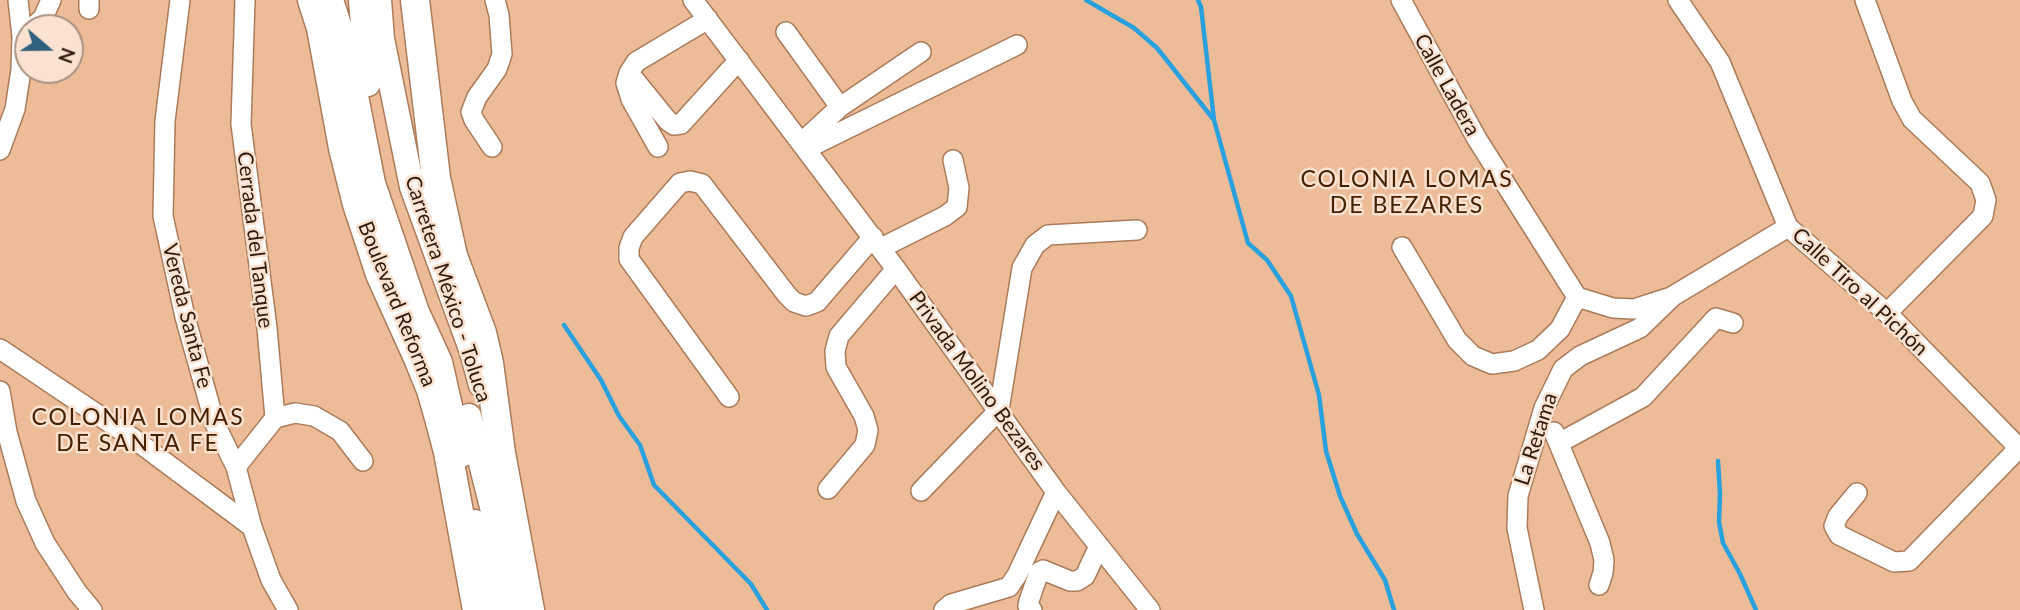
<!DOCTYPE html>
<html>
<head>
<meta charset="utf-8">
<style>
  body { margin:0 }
  #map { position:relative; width:2020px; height:610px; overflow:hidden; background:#ecbb98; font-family:Lato,sans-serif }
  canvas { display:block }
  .north { position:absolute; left:14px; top:14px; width:70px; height:70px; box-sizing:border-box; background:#fbe1d0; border:2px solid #a99282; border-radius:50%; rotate:110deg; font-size:19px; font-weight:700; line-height:28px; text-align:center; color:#2d1b0d }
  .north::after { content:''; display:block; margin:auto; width:24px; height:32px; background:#2f617e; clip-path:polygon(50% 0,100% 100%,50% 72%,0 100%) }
</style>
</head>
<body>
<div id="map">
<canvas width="2020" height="610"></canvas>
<div class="north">N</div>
</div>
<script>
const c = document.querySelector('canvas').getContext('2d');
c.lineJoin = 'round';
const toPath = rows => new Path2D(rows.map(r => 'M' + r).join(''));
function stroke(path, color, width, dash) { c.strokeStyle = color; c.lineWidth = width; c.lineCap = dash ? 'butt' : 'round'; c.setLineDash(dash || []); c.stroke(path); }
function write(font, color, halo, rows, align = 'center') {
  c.font = font + ' Lato,sans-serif'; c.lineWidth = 5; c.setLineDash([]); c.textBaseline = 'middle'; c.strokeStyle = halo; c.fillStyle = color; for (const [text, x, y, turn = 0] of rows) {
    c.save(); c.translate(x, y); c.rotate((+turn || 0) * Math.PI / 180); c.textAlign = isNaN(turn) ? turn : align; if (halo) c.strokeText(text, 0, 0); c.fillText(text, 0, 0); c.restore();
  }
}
const stream = toPath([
  [1086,0,1134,28,1157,48,1214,120],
  [1198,0,1201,7,1214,120,1248,243,1267,260,1291,296,1319,395,1326,451,1340,496,1357,534,1385,580,1394,610],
  [564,325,601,380,619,416,640,445,654,485,751,584,767,610],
  [1718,461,1720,494,1719,522,1723,543,1740,574,1756,610]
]);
const minor = toPath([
  [89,0,89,9],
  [180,0,165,121,163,216,185,317,215,424,236,467,252,527,271,580,288,610],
  [693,0,896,269,1056,492,1150,610],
  [1401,0,1477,139,1577,297,1613,308,1634,309,1668,298],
  [1678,0,1720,62,1788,227,1887,313,2020,449],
  [1865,0,1902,101,1912,119,1980,183,1986,200,1983,216,1887,313],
  [32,28,43,18,51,0],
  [786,32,840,107],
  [629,73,668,121,674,125,681,124,739,60],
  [801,143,840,107,921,52],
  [492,147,474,120,471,112,477,97,497,69,502,54,499,15,495,0],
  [658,147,631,99,626,83,629,73,636,62,708,19],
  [806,149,1017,45],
  [0,150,15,109,21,70,22,36,18,0],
  [1402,247,1457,340,1473,356,1492,364,1514,361,1538,350,1560,329,1577,297],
  [881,248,945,216,957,207,959,188,953,160],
  [0,349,134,439,252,527],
  [0,391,7,432,26,501,45,543,77,592,92,610],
  [729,397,629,259,629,248,633,237,680,183,690,181,702,184,787,295,794,302,806,306,817,302,873,237],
  [275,418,295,413,314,416,340,431,363,461],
  [1554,432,1600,543,1604,560,1603,573,1599,585],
  [1559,443,1643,397,1716,318,1733,323],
  [236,467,275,418,267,328,241,124,245,0],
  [828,489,865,445,868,430,864,416,836,367,835,351,839,336,896,269],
  [921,491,999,410,1022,268,1035,245,1048,235,1137,230],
  [1857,493,1838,516,1834,526,1839,535,1894,562,1909,561,2019,448],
  [944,610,951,604,1009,587,1017,575,1056,492],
  [1032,610,1028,606,1029,601,1039,572,1043,570,1070,581,1077,581,1085,576,1099,546],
  [1534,610,1517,528,1518,496,1544,408,1563,369,1580,356,1640,328,1673,296,1788,227]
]);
const major = toPath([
  [331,0,347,50,373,183,417,312,440,362,461,455],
  [361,0,368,84],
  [379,0,382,39,412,187,472,352,481,385],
  [469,416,505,558,513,610],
  [475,522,492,610]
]);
const highway = toPath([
  [312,0,321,28,343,148,357,204,380,274,418,358,431,390,439,418,448,452,477,610],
  [415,0,436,178,453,256,482,333,489,363,501,453,530,610]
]);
const streetNames = [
  ["Calle Ladera",1447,85,61],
  ["Cerrada del Tanque",255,240,83],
  ["Carretera México - Toluca",448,289,72],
  ["Calle Tiro al Pichón",1860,292,43],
  ["Boulevard Reforma",397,304,68],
  ["Vereda Santa Fe",187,316,76],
  ["Privada Molino Bezares",977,381,54],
  ["La Retama",1536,439,-72]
];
const neighbourhoodNames = [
  ["COLONIA LOMAS",1407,180],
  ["DE BEZARES",1407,206],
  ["COLONIA LOMAS",138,418],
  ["DE SANTA FE",138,444]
];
stroke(stream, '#29a1de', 4.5);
stroke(minor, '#aa7c5b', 22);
stroke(major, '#aa7c5b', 27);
stroke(highway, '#aa7c5b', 31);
stroke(minor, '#fff', 19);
stroke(major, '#fff', 24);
stroke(highway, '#fff', 28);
write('21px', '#2d1b0d', '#fbe1d0', streetNames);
c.letterSpacing = '2px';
write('23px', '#472000', '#fbe1d0', neighbourhoodNames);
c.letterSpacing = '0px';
</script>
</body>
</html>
